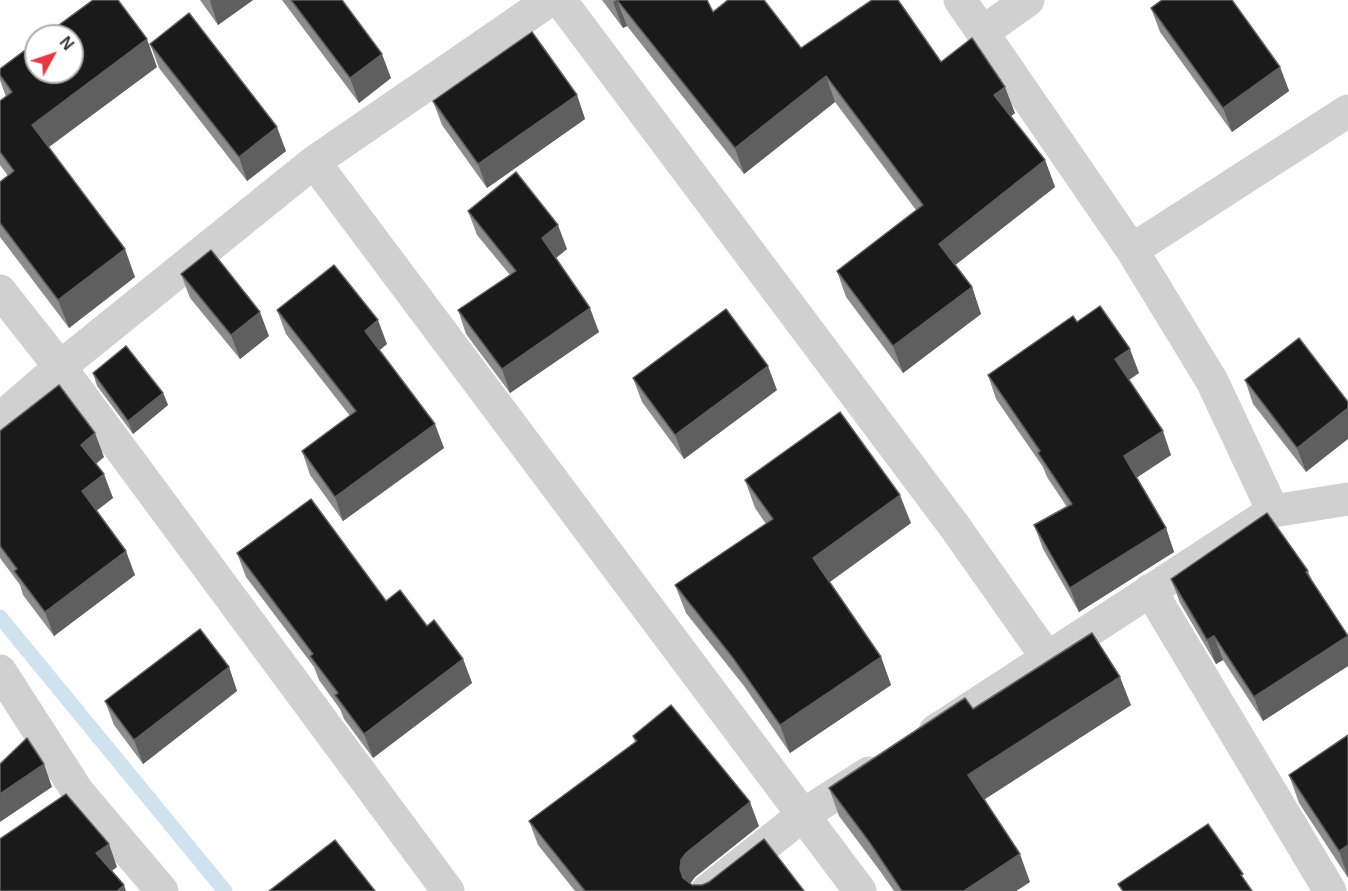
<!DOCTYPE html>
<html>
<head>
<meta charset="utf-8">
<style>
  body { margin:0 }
  #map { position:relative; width:1348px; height:891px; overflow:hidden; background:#fff; font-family:Arial,sans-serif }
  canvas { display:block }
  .north { position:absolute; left:24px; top:24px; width:60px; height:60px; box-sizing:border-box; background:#fff; border:2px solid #adadad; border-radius:50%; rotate:50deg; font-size:16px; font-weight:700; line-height:24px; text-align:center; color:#333 }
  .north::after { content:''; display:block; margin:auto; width:21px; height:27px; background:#e63946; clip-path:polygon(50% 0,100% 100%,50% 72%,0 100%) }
</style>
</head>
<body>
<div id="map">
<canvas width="1348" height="891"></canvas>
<div class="north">N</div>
</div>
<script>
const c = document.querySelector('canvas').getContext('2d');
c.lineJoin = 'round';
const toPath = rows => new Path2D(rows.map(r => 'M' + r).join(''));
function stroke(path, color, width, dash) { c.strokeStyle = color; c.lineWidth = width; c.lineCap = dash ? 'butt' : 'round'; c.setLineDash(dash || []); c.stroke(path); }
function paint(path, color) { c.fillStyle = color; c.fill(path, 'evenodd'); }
const stream = toPath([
  [0,617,225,891]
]);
const minor = toPath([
  [560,0,955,527,1048,659],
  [983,32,1028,0],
  [314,162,550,0],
  [1132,250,1348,111],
  [0,291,60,367,448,891],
  [0,419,60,367,314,162,803,815,869,773],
  [1273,511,1348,499],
  [1150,590,1330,891],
  [0,671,78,792,162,891],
  [935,731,1273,511,1212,381,1132,250,960,0],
  [707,891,803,815,860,891]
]);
const wall = toPath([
  [200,0,253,0,218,25],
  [282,0,342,0,391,78,359,103],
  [602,0,707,0,713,12,801,48,941,62,1015,113,1011,116,1045,160,1055,187,955,265,972,287,981,314,903,373,846,297,837,271,916,210,835,102,744,174,627,26,623,28],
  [1151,8,1280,67,1289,91,1232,132,1160,32],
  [150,44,286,151,247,181,159,68],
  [157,67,49,147,135,277,69,328,0,237,0,182,8,176,0,165,0,101,6,97,0,80,0,69],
  [577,95,585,119,487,188,442,125,433,101],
  [468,211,567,249,556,258,599,332,510,393,466,334,458,310,510,275,477,235],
  [181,274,269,336,240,359,190,298],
  [277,310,387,344,379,350,444,448,343,521,310,475,302,451,350,416,286,334],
  [1077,322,1139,373,1129,380,1171,455,1136,478,1166,528,1174,552,1079,612,1043,549,1034,525,1067,507,1047,477,1043,467,996,399,988,375],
  [1299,338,1306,472,1253,404,1245,380],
  [93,373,163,393,168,405,133,434,97,386],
  [633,378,777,390,684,459,642,402],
  [0,431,104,457,96,464,113,498,97,510,135,575,54,636,23,595,20,585,0,558],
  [745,480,911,523,830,582,881,657,891,685,790,753,744,686,686,613,675,585,766,524,755,508],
  [237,553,386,601,427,626,463,659,472,683,373,758,344,719,340,709,319,680,314,667,246,577],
  [1308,571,1311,579,1348,635,1348,666,1263,721,1223,660,1216,664,1180,603,1171,579],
  [229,667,237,691,143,764,114,725,105,701],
  [1131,705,984,799,1030,882,1016,891,894,891,880,871,839,816,829,788,973,709],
  [1348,735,1348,878,1299,803,1289,775],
  [633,736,759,826,695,877,690,883,692,885,804,891,575,891,538,845,529,821,635,742]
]);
const shadedWall = toPath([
  [211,0,253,0,218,25,210,1],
  [616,0,617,0,627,26,623,28,613,2],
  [147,39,157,67,42,152,32,125],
  [382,54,391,78,359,103,350,78],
  [1280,67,1289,91,1232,132,1223,108],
  [826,76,835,102,744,174,735,148],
  [1005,87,1015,113,1004,122,994,95],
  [577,95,585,119,487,188,478,164],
  [277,127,286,151,247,181,239,157],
  [1045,160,1055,187,949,270,939,244],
  [558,225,567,249,551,262,542,238],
  [125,249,135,277,69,328,58,300],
  [972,287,981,314,903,373,893,346],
  [590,308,599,332,510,393,502,369],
  [260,312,269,336,240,359,231,335],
  [378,320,387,344,374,355,365,331],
  [1130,349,1139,373,1124,383,1115,359],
  [768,366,777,390,684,459,675,435],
  [163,393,168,405,133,434,128,421],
  [1348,408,1348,439,1306,472,1297,448],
  [435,424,444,448,343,521,335,497],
  [1163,431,1171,455,1133,480,1124,456],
  [95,433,104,457,89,469,81,445],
  [104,474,113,498,91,515,82,491],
  [900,495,911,523,824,586,813,558],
  [1166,528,1174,552,1079,612,1070,588],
  [126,551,135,575,54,636,45,612],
  [1214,636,1223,660,1216,664,1207,640],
  [1348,636,1348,666,1263,721,1254,697],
  [881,657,891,685,790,753,780,725],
  [463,659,472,683,373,758,364,734],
  [229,667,237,691,143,764,134,740],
  [1120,677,1131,705,979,803,968,775],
  [44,764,52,787,0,822,0,794],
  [750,802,759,826,695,877,690,884,689,891,680,869,681,860,686,853],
  [109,844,117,867,105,876,96,853],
  [1348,845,1348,877,1339,851],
  [1020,854,1030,882,1016,891,964,891],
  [124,885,126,891,117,891]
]);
const building = toPath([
  [93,0,118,0,147,39,32,125,125,249,58,300,0,223,0,182,14,171,0,152,0,101,12,92,0,75,0,69,36,42,36,72,72,72,72,36,44,36,93,0],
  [291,0,342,0,382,54,350,78,291,0],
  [617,0,707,0,713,12,728,0,764,0,801,48,872,0,898,0,941,62,972,38,1005,87,994,95,1045,160,939,244,972,287,893,346,837,271,923,205,826,76,735,148,617,0],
  [1162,0,1232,0,1280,67,1223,108,1151,8,1162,0],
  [189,13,277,127,239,157,150,44,189,13],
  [532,32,577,95,478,164,433,101,532,32],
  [516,172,558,225,542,238,590,308,502,369,458,310,516,271,468,211,516,172],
  [211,250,260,312,231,335,181,274,211,250],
  [334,265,378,320,365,331,435,424,335,497,302,451,356,411,277,310,334,265],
  [1100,306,1130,349,1115,359,1163,431,1124,456,1166,528,1070,588,1034,525,1072,504,1038,453,1040,451,988,375,1073,316,1077,322,1100,306],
  [726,309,768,366,675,435,633,378,726,309],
  [1299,338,1348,402,1348,408,1297,448,1245,380,1299,338],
  [126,346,163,393,128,421,93,373,126,346],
  [59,385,95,433,81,445,104,474,82,491,126,551,45,612,14,571,17,569,0,546,0,431,59,385],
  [840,412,900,495,813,558,881,657,780,725,733,658,675,585,773,519,745,480,840,412],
  [311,499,386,601,400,590,427,626,434,620,463,659,364,734,335,695,338,693,310,656,313,654,237,553,311,499],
  [1267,513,1308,571,1306,572,1348,636,1254,697,1214,636,1207,640,1171,579,1267,513],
  [200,629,229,667,134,740,105,701,200,629],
  [1092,633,1120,677,968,775,1020,854,964,891,902,891,870,843,829,788,965,698,973,709,1092,633],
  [671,705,750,802,686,853,681,860,680,869,683,878,692,885,702,885,709,882,764,839,804,891,585,891,529,821,637,741,633,736,671,705],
  [1348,735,1348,845,1339,851,1289,775,1348,735],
  [27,738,44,764,0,794,0,764,27,738],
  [66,794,109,844,96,853,124,885,117,891,0,891,0,839,66,794],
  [1208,824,1243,874,1241,875,1252,891,1123,891,1118,884,1208,824],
  [335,840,375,891,269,891,335,840]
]);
stroke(stream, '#cfe2ee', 15);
stroke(minor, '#d0d0d0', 33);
paint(wall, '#8c8c8c');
paint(shadedWall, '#5f5f5f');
paint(building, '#1a1a1a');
stroke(building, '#5f5f5f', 1.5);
</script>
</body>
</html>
